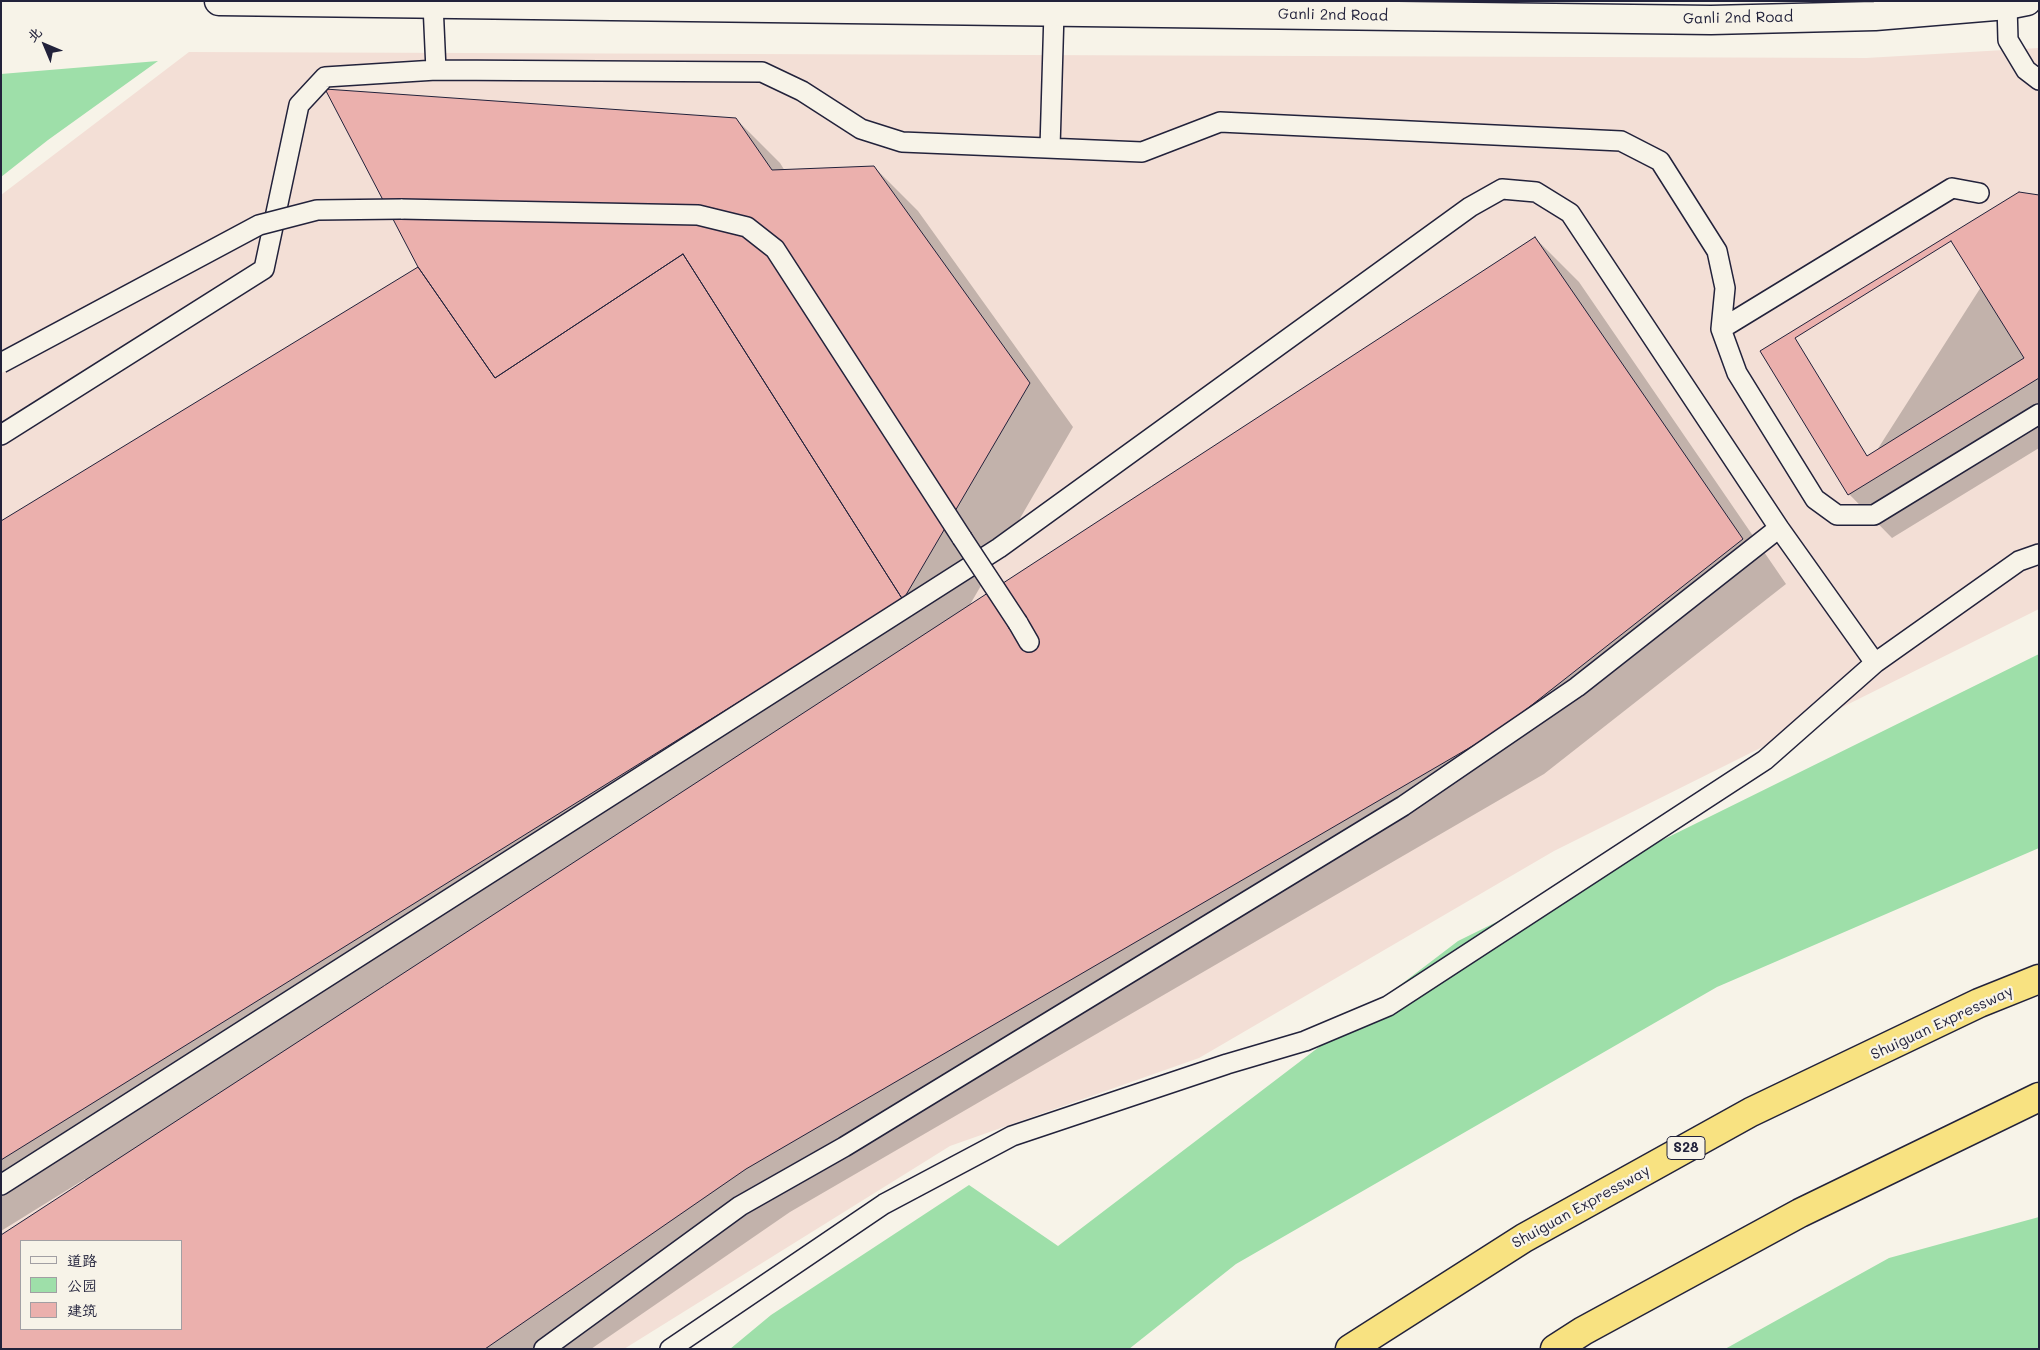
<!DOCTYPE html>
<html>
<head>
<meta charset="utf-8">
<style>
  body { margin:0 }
  #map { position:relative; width:2040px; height:1350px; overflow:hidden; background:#f7f3e8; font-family:Mali,"LXGW WenKai TC",sans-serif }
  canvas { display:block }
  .frame { position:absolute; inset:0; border:2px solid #22223b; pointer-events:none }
  .legend { position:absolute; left:20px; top:1240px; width:162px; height:90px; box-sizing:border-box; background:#f7f3e8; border:1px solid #a29fa3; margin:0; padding:6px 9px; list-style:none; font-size:15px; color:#22223b }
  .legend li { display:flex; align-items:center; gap:10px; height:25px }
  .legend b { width:25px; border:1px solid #a29fa3 }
  .north { position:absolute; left:20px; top:20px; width:50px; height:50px; -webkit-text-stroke:4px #f7f3e8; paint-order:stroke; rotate:315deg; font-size:14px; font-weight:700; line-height:20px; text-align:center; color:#22223b }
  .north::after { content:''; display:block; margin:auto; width:18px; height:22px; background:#22223b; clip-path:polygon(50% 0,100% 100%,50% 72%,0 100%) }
</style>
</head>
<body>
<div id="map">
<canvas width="2040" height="1350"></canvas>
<div class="frame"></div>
<ul class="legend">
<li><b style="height:6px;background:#f7f3e8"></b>道路</li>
<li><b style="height:14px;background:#9edfa9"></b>公园</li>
<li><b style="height:14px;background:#ebb0ad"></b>建筑</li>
</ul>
<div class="north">北</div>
</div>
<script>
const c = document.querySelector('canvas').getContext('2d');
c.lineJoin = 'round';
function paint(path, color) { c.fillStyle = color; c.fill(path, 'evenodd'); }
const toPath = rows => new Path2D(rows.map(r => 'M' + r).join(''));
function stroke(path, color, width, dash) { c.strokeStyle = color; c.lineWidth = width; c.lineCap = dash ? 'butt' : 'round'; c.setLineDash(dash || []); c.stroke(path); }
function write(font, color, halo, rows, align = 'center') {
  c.font = font + ' Mali,sans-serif'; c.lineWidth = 4.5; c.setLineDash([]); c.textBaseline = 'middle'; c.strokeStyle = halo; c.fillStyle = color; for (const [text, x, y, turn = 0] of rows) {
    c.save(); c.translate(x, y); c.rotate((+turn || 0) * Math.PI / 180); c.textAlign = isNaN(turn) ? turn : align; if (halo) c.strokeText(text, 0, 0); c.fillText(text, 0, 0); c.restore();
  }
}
const built = toPath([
  [2039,48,2039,609,1554,851,1199,1058,950,1146,624,1349,1,1349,1,195,189,52,1866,58],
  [21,1241,181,1241,181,1329,21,1329]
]);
const green = toPath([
  [158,61,48,140,1,177,1,74],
  [2039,654,2039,848,1717,987,1236,1264,1129,1349,730,1349,771,1315,969,1185,1058,1246,1458,941],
  [2039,1217,2039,1349,1725,1349,1889,1258]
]);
const shadow = toPath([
  [736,119,780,163,785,171,874,167,918,211,1073,427,968,608,1535,238,1579,282,1786,584,1544,774,790,1212,591,1349,1,1349,1,1236,86,1181,85,1179,1,1231,1,522],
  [21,1241,181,1241,181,1329,21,1329],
  [2039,196,2039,448,1892,538,1849,494]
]);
const building = toPath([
  [325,89,736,118,772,170,874,166,1030,383,903,600,683,254,495,378,418,267,325,89],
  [2019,192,2039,195,2039,378,1848,495,1760,351,2019,192],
  [1535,237,1743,539,1500,730,746,1169,485,1349,1,1349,1,1235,1535,237],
  [21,1241,181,1241,181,1329,21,1329,21,1241],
  [1951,241,2024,358,1867,456,1795,338,1951,241],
  [683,254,903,600,1,1160,1,521,418,267,495,378,683,254]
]);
const lane = toPath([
  [433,4,436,70],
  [2007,5,2008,40,2026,70,2039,80],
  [1050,148,1054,12],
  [401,209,698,215,747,227,775,249,962,538],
  [1721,329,1952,188,1979,193],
  [1,435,264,269,299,105,325,77,436,70,762,72,802,91,861,129,902,142,1142,152,1220,122,1621,141,1660,161,1717,251,1725,288,1721,329,1737,373,1815,499,1837,515,1874,515,2039,414],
  [1018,623,1029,642],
  [1,1185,999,548,1470,207,1502,189,1536,192,1570,213,1779,528,1875,663],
  [544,1349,740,1206,844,1147,1403,806,1577,687,1779,528],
  [670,1349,884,1204,1012,1136,1227,1064,1305,1041,1388,1006,1765,760,1875,663,2019,561,2039,554]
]);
const secondary = toPath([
  [219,1,1711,20,1875,16,2007,5,2027,1]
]);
const highway = toPath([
  [1350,1349,1524,1238,1751,1112,1979,1003,2039,979],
  [1555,1349,1583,1331,1800,1213,2039,1097]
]);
const laneBridge = toPath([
  [1,363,259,225,317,210,401,209],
  [962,538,1018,623]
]);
const shields = [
  [1686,1148,38]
];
const shieldNames = [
  ["S28",1686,1148]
];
const streetNames = [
  ["Ganli 2nd Road",1333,15,1],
  ["Ganli 2nd Road",1738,18,-1],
  ["Shuiguan Expressway",1942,1023,-25],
  ["Shuiguan Expressway",1581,1207,-29]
];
paint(built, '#f3dfd6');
paint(green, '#9edfa9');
paint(shadow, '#0003');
paint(building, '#ebb0ad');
stroke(building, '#22223b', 1);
stroke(lane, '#22223b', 22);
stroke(secondary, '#22223b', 31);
stroke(highway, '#22223b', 31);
stroke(lane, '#f7f3e8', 19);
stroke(secondary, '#f7f3e8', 28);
stroke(highway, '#f8e281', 28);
stroke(laneBridge, '#22223b', 22, []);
stroke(laneBridge, '#f7f3e8', 19);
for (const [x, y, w] of shields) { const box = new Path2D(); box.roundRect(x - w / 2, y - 11.5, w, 23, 4); c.fillStyle = '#f7f3e8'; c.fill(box); stroke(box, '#22223b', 1); }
write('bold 14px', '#22223b', null, shieldNames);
write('15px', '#22223b', '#f7f3e8', streetNames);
</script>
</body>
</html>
